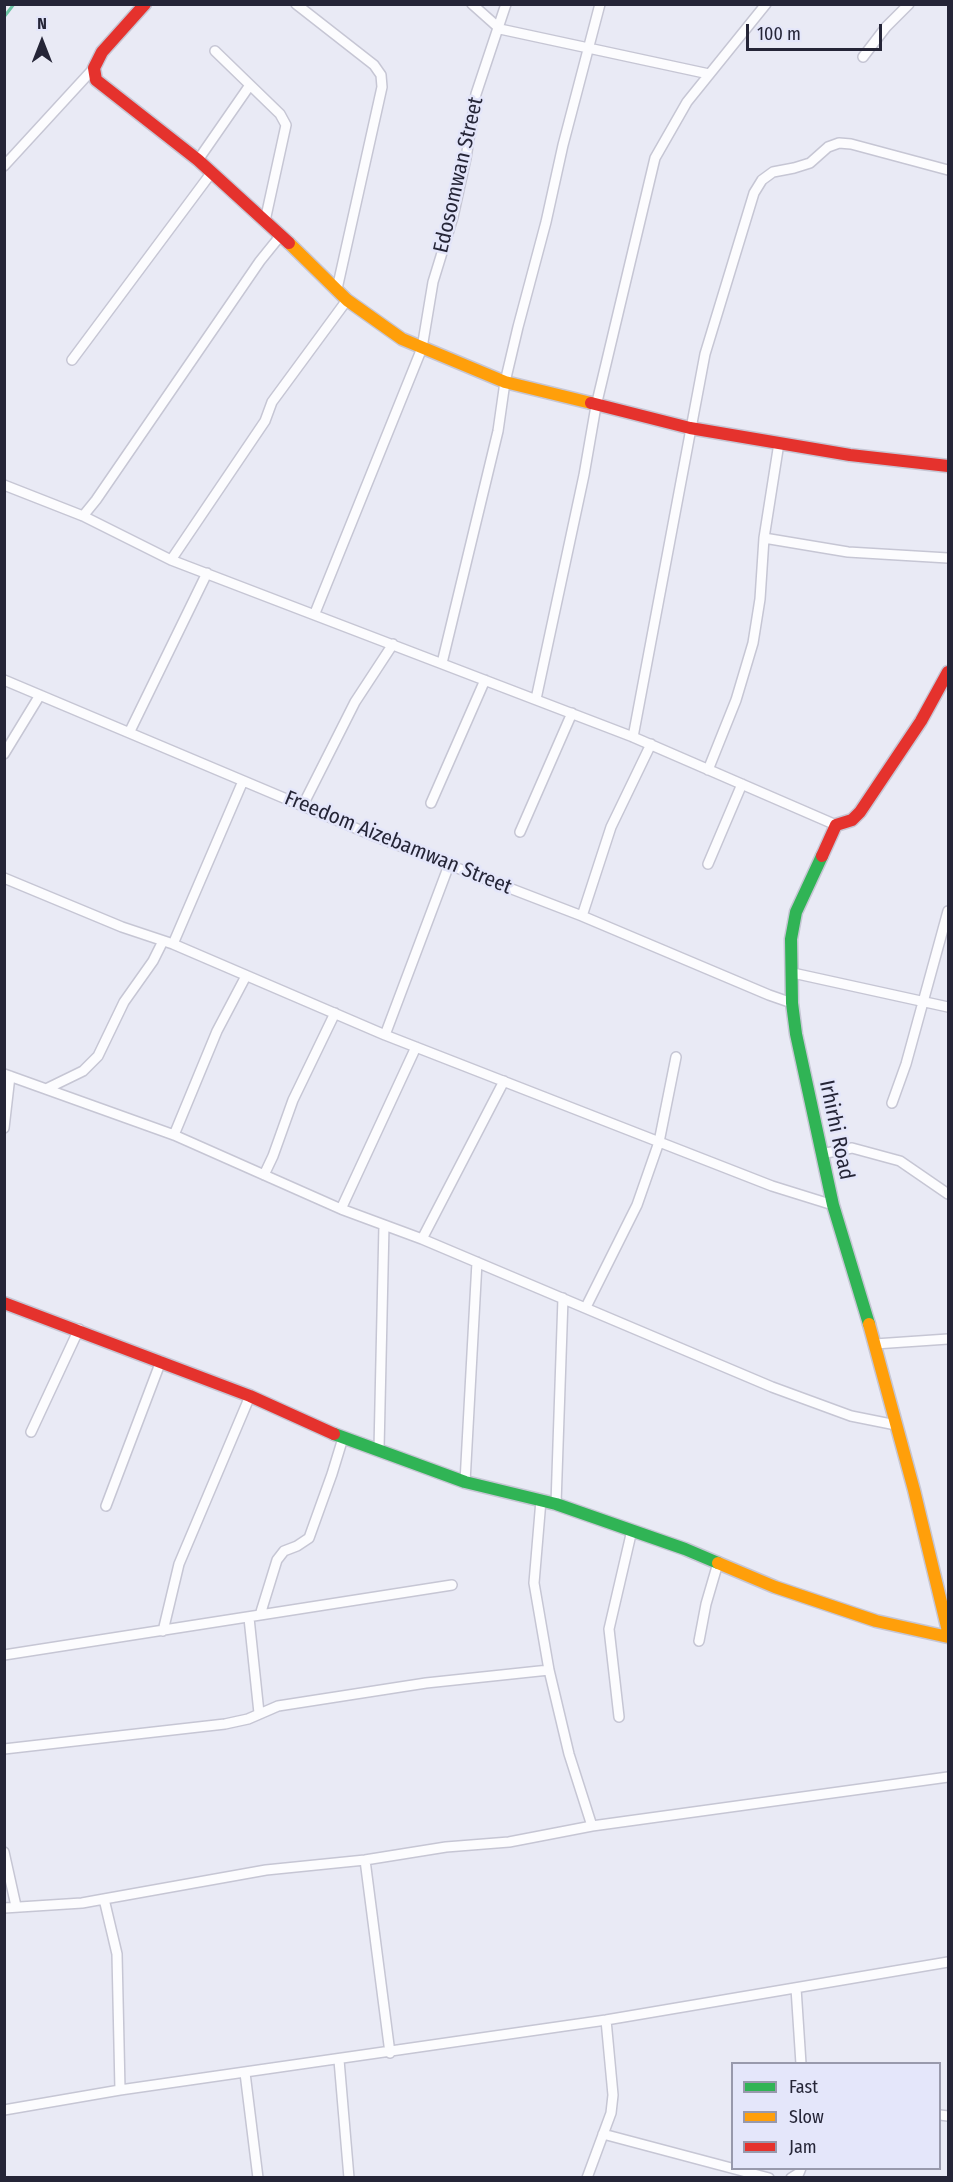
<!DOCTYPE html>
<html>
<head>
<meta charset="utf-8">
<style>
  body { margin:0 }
  #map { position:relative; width:953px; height:2182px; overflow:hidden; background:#e9eaf5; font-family:"Fira Sans Condensed",sans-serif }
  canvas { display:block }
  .frame { position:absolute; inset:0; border:6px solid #252537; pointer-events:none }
  .legend { position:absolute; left:731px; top:2062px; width:210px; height:108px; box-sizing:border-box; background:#e4e6fa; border:2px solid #9899ac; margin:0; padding:8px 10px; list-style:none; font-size:18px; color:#252537 }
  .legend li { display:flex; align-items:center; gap:12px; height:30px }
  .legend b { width:30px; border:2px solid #9899ac }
  .north { position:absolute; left:12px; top:12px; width:60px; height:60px; -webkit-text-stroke:4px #e4e6fa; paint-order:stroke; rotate:0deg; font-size:16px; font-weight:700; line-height:24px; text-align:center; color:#252537 }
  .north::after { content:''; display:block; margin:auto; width:21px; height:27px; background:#252537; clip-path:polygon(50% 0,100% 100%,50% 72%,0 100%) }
  .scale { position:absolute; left:746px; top:24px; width:136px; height:27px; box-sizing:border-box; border:3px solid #252537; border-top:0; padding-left:8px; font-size:18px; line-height:21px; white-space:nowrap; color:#252537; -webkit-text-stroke:4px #e4e6fa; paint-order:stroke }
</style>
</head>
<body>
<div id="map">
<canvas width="953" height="2182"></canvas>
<div class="frame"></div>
<ul class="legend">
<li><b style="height:8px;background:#30b455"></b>Fast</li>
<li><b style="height:8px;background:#ff9f0a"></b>Slow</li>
<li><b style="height:8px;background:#e5322d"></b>Jam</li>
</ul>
<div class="north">N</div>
<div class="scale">100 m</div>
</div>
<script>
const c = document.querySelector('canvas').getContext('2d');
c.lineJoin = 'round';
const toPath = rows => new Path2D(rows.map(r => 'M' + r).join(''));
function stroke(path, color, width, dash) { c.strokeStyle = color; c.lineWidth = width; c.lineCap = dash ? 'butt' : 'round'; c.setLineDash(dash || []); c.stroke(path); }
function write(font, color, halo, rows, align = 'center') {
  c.font = font + ' "Fira Sans Condensed",sans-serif'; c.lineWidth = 5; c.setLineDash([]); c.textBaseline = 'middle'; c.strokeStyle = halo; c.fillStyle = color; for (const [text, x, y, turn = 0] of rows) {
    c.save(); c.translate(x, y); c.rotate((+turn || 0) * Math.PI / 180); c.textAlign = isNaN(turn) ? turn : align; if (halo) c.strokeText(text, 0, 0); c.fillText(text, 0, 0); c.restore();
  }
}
const stream = toPath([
  [4,17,14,4]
]);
const street = toPath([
  [296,4,374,65,381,75,382,87,337,289],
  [472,4,500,29,709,74],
  [215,51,280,114,286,125,265,221],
  [863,57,886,27,909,4],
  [198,160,250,85],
  [4,166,94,68],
  [72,360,212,172],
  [4,485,83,516,171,560,633,737,836,825],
  [83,516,96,500,260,261,281,235],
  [764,538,848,552,948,558],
  [171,560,265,421,272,402,347,300],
  [315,613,422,348,433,282,453,217,466,158,476,94,506,4],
  [442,663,498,431,505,382,518,327,546,222,563,145,600,4],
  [4,680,374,836,582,916,769,995,792,1003],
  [536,699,584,475,596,406,655,158,687,102,766,4],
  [130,731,207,573],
  [633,737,705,354,754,193,762,180,773,172,794,168,810,163,828,147,839,143,851,144,948,170],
  [4,754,40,695],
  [708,770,736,700,753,643,760,599,764,538,779,443],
  [431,803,485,680],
  [303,805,355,702,393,644],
  [520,832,572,713],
  [708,864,742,784],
  [4,878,122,927,173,944,385,1035,772,1186,833,1205],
  [582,916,611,827,651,744],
  [173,944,243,781],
  [793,973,948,1007],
  [385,1035,449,865],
  [4,1074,174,1135,341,1209,422,1239,772,1387,851,1416,896,1425],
  [46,1089,83,1071,98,1056,124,1002,153,961,163,941],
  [892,1103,906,1064,948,911],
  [4,1128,10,1076],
  [174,1135,217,1031,246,976],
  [821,1154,852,1148,900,1161,948,1194],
  [264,1175,273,1156,293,1100,335,1013],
  [341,1209,416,1047],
  [422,1239,504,1081],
  [586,1307,637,1205,659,1142,676,1057],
  [875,1344,948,1339],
  [31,1432,79,1329],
  [379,1449,384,1225],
  [465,1482,477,1262],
  [541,1500,534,1583,549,1670,569,1754,592,1826],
  [556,1504,563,1298],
  [106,1506,161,1361],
  [260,1615,452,1585],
  [249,1618,259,1713],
  [163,1631,179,1564,250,1396],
  [699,1641,706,1604,718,1563],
  [4,1655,260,1615,277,1560,284,1551,297,1546,309,1538,332,1474,343,1438],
  [619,1717,609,1629,632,1530],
  [4,1749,225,1724,248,1719,278,1706,426,1683,549,1670],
  [4,1852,16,1906],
  [365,1860,390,2053],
  [104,1899,266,1870,365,1860,446,1847,509,1842,592,1826,948,1777],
  [4,1908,82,1903,104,1899,117,1954,120,2090],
  [796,1988,801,2064],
  [339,2060,349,2178],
  [245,2073,258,2178],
  [4,2110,120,2090,606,2020,948,1962],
  [940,2115,948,2116],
  [603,2134,769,2178],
  [587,2178,611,2113,613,2095,606,2020],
  [791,2178,799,2173,801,2168]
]);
const fast = toPath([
  [822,856,796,912,791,939,792,1003,796,1034,833,1205,869,1324],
  [334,1434,465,1482,556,1504,685,1549,718,1563]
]);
const slow = toPath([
  [289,243,347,300,402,339,505,382,591,403],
  [869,1324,914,1490,948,1631],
  [718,1563,775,1587,876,1621,948,1637]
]);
const jam = toPath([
  [145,4,102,52,94,68,96,80,198,160,289,243],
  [591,403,690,428,850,455,948,466],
  [822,856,836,825,852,820,860,812,921,721,948,672],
  [4,1303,250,1396,334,1434]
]);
const streetNames = [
  ["Edosomwan Street",459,175,-77],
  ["Freedom Aizebamwan Street",398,843,22],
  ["Irhirhi Road",836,1130,78]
];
stroke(stream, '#6cc4a4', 3);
stroke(street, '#c6c6d4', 12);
stroke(fast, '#c6c6d4', 15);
stroke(slow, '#c6c6d4', 15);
stroke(jam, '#c6c6d4', 15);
stroke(street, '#fcfcfe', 9);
stroke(fast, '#30b455', 12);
stroke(slow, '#ff9f0a', 12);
stroke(jam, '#e5322d', 12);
write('21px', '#252537', '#e4e6fa', streetNames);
</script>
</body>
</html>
